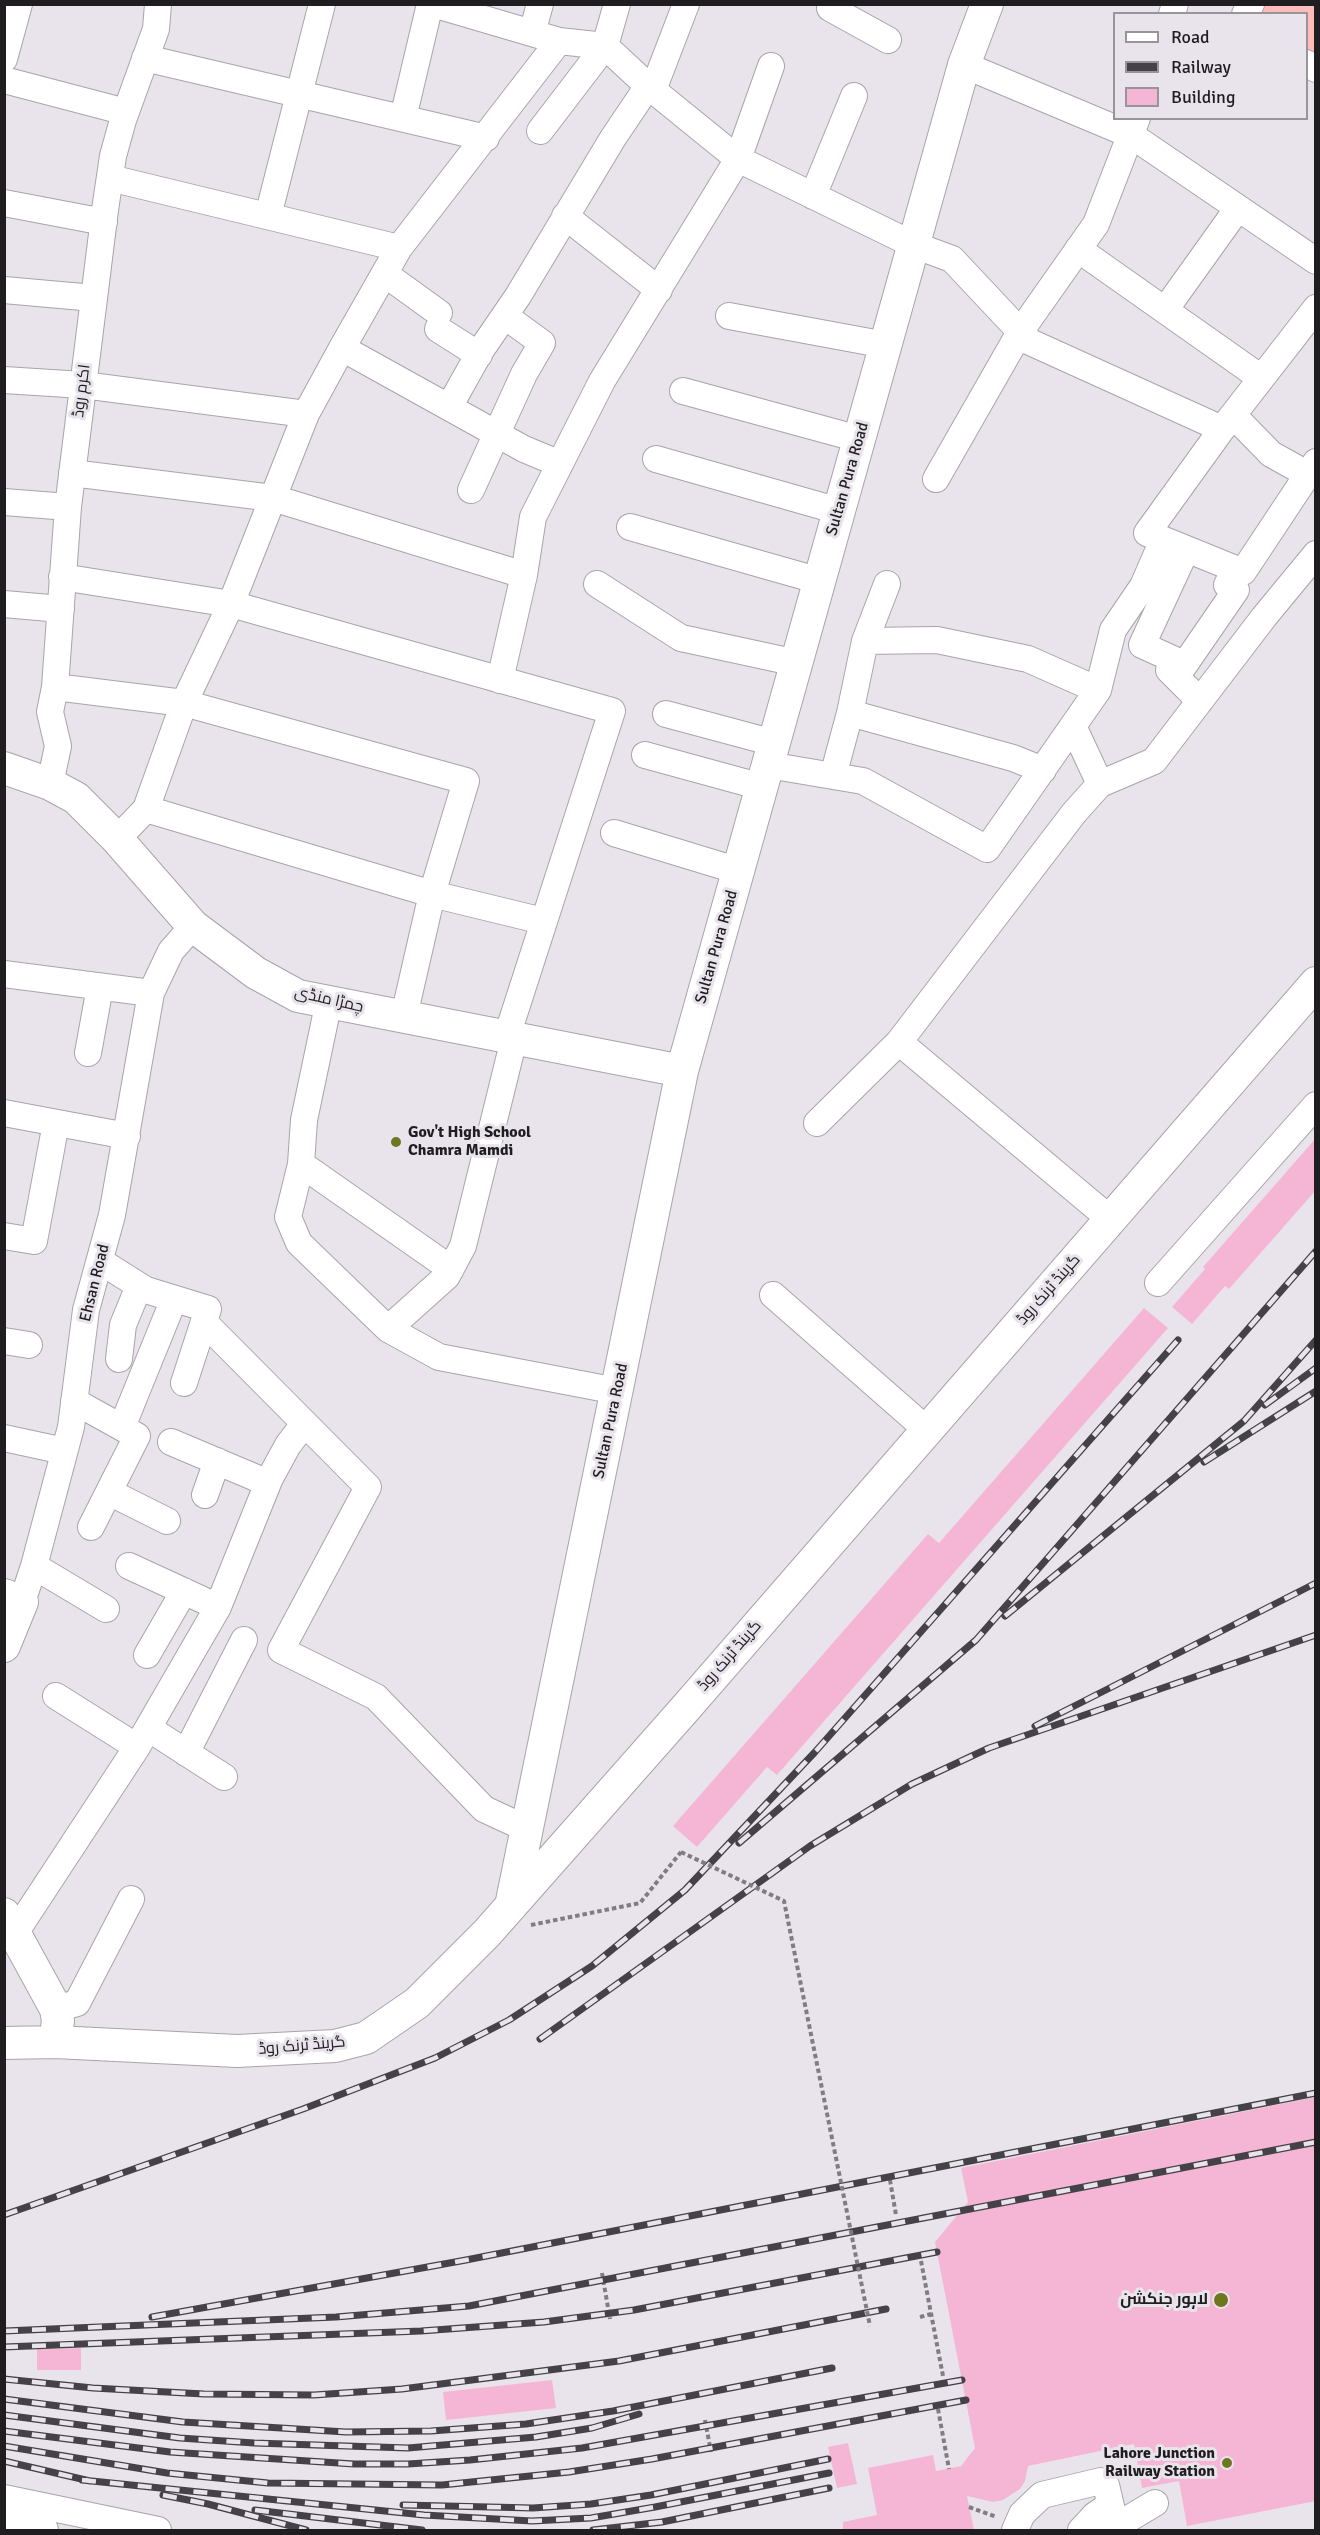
<!DOCTYPE html>
<html>
<head>
<meta charset="utf-8">
<style>
  body { margin:0 }
  #map { position:relative; width:1320px; height:2535px; overflow:hidden; background:#e9e4ec; font-family:Signika,sans-serif }
  canvas { display:block }
  .frame { position:absolute; inset:0; border:6px solid #1f1d20; pointer-events:none }
  .legend { position:absolute; left:1113px; top:12px; width:195px; height:108px; box-sizing:border-box; background:#e9e4ec; border:2px solid #98949a; margin:0; padding:8px 10px; list-style:none; font-size:18px; color:#1f1d20 }
  .legend li { display:flex; align-items:center; gap:12px; height:30px }
  .legend b { width:30px; border:2px solid #98949a }
</style>
</head>
<body>
<div id="map">
<canvas width="1320" height="2535"></canvas>
<div class="frame"></div>
<ul class="legend">
<li><b style="height:8px;background:#fff"></b>Road</li>
<li><b style="height:8px;background:#444246"></b>Railway</li>
<li><b style="height:16px;background:#f5b6d6"></b>Building</li>
</ul>
</div>
<script>
const c = document.querySelector('canvas').getContext('2d');
c.lineJoin = 'round';
function paint(path, color) { c.fillStyle = color; c.fill(path, 'evenodd'); }
const toPath = rows => new Path2D(rows.map(r => 'M' + r).join(''));
function stroke(path, color, width, dash) { c.strokeStyle = color; c.lineWidth = width; c.lineCap = dash ? 'butt' : 'round'; c.setLineDash(dash || []); c.stroke(path); }
function write(font, color, halo, rows, align = 'center') {
  c.font = font + ' Signika,Cairo,sans-serif'; c.lineWidth = 6; c.setLineDash([]); c.textBaseline = 'middle'; c.strokeStyle = halo; c.fillStyle = color; for (const [text, x, y, turn = 0] of rows) {
    c.save(); c.translate(x, y); c.rotate((+turn || 0) * Math.PI / 180); c.textAlign = isNaN(turn) ? turn : align; if (halo) c.strokeText(text, 0, 0); c.fillText(text, 0, 0); c.restore();
  }
}
const green = toPath([
  [1251,5,1315,5,1315,69,1307,63,1306,14,1245,14]
]);
const building = toPath([
  [1316,1138,1316,1190,1229,1289,1225,1286,1192,1324,1172,1307,1205,1269,1203,1267],
  [1144,1308,1168,1328,777,1775,767,1767,697,1847,673,1826,928,1534,939,1543],
  [1316,2097,1316,2501,1187,2526,1179,2481,1142,2488,1134,2444,1028,2466,1025,2481,1020,2489,1003,2500,993,2502,967,2496,974,2530,843,2530,843,2522,877,2515,868,2468,933,2455,936,2471,961,2466,975,2448,935,2242,968,2202,961,2168],
  [81,2348,81,2370,37,2370,37,2349],
  [552,2380,556,2408,446,2420,443,2392],
  [848,2443,857,2484,837,2488,828,2447]
]);
const path = toPath([
  [531,1925,640,1903,681,1852],
  [890,2180,896,2215],
  [921,2261,943,2376],
  [602,2273,610,2319],
  [920,2317,931,2314],
  [938,2409,949,2469],
  [705,2420,711,2452],
  [969,2507,997,2517]
]);
const minor = toPath([
  [830,8,888,40],
  [1172,14,1175,4],
  [1245,14,1251,4],
  [532,33,540,4],
  [559,41,605,46,648,86,738,159,914,245,952,259,1030,342,1222,429,1316,308],
  [145,58,486,138],
  [4,59,19,4],
  [1306,63,1316,69],
  [964,65,1131,135,1316,261],
  [4,80,126,112],
  [653,90,686,4],
  [403,118,430,4],
  [540,131,605,46,617,4],
  [110,178,399,248],
  [813,196,854,96],
  [4,203,104,222],
  [268,216,322,4],
  [565,216,659,290],
  [1078,249,1261,378],
  [385,274,439,313],
  [4,290,94,298],
  [1165,310,1238,208],
  [729,316,886,345],
  [438,329,479,355],
  [342,348,524,449,560,464],
  [4,380,83,385,306,414],
  [683,391,859,439],
  [449,407,481,350,518,296,613,138,648,86],
  [1233,415,1271,454,1307,474],
  [1222,429,1147,533,1243,572,1316,462],
  [656,459,839,511],
  [72,473,273,498,524,575],
  [936,479,1020,332,1096,224,1137,118],
  [471,490,524,374,542,343,505,316],
  [4,502,68,507],
  [630,527,820,581],
  [1186,550,1142,645,1177,661,1169,670,1200,701],
  [62,577,231,604,612,711,507,1036],
  [597,584,681,638,797,663],
  [4,604,61,609],
  [865,641,937,640,1028,659,1098,690],
  [1177,661,1183,667,1236,590,1227,585,1235,569],
  [500,680,524,575,533,517,602,381,738,159,771,66],
  [55,687,184,703,466,781,432,894,404,1016],
  [850,713,1013,758,1043,770],
  [666,714,774,743],
  [645,755,762,787],
  [768,765,863,781,987,849,1098,690,1113,630,1143,586,1163,540],
  [833,776,850,713,865,641,887,584],
  [50,784,58,746,50,712,55,687,68,507,105,210,113,156,123,120,156,29,158,4],
  [1100,784,1154,761,1264,617,1316,554],
  [146,809,432,894,543,921],
  [614,833,739,871],
  [117,839,146,809,184,703,231,604,306,414,342,348,399,248,559,41,433,4],
  [4,974,151,993],
  [329,1001,304,1120,301,1164,288,1217,299,1243,388,1329,439,1357,617,1391],
  [899,1042,1110,1219],
  [88,1053,100,987],
  [4,1113,127,1136],
  [817,1123,899,1042,1074,813,1100,784,1073,726],
  [301,1164,451,1269],
  [4,1236,34,1241,56,1123],
  [100,1261,146,1290,208,1309,184,1383],
  [1158,1283,1316,1105],
  [773,1295,927,1430],
  [204,1322,368,1487,281,1650,376,1697,484,1809,527,1829],
  [388,1329,447,1276,463,1246,514,1039],
  [4,1341,29,1345],
  [119,1359,123,1325,139,1286],
  [74,1401,137,1436,91,1527],
  [122,1427,174,1299],
  [4,1438,64,1451],
  [171,1442,268,1483],
  [109,1492,167,1521],
  [205,1495,217,1461],
  [34,1566,106,1609],
  [129,1566,218,1607],
  [22,1602,34,1566,71,1427,86,1310,112,1215,151,993,171,951,193,926],
  [147,1655,184,1591],
  [56,1696,137,1747],
  [148,1728,224,1777],
  [186,1753,244,1640],
  [15,1933,137,1747,218,1607,270,1478,288,1445,304,1424],
  [56,2009,77,2003,131,1899],
  [4,2498,158,2530],
  [1015,2530,1022,2514,1042,2495,1101,2481,1106,2485,1113,2515,1120,2523],
  [1081,2530,1095,2515,1110,2505],
  [1110,2530,1155,2503]
]);
const major = toPath([
  [4,768,50,784,76,798,117,839,193,926,256,973,298,996,682,1071],
  [4,1595,22,1602,4,1646],
  [511,1906,682,1071,964,65,987,4],
  [4,1914,56,2009,58,2021,55,2042],
  [4,2043,55,2042,237,2051,335,2046,366,2038,417,2003,487,1933,684,1710,1316,983],
  [4,2523,42,2530]
]);
const rail = toPath([
  [1265,1405,1316,1368],
  [1204,1462,1316,1391],
  [1005,1616,1244,1421,1316,1340],
  [1035,1726,1316,1583],
  [739,1843,976,1640,1316,1251],
  [540,2039,810,1846,912,1784,989,1748,1316,1635],
  [4,2215,303,2109,435,2058,509,2020,592,1966,685,1890,815,1752,1178,1340],
  [152,2317,466,2260,1316,2093],
  [4,2331,336,2317,469,2306,1316,2142],
  [4,2347,421,2331,544,2322,634,2310,937,2252],
  [4,2379,93,2388,204,2394,314,2395,402,2389,619,2361,886,2309],
  [4,2399,183,2422,346,2432,431,2431,526,2424,613,2411,832,2368],
  [4,2415,180,2438,254,2443,408,2448,536,2437,592,2428,639,2414],
  [4,2431,170,2452,354,2464,408,2464,470,2460,582,2448,962,2380],
  [4,2446,167,2473,268,2483,442,2485,569,2472,652,2459,966,2400],
  [4,2461,90,2481],
  [82,2480,424,2515,532,2521,591,2518,655,2507,829,2473],
  [163,2495,208,2504,306,2530],
  [403,2505,533,2508,591,2504,651,2495,828,2459],
  [255,2510,422,2530],
  [593,2530,662,2522,829,2488]
]);
const pathBridge = toPath([
  [681,1852,784,1901,870,2326]
]);
const markers = [
  [396,1142,6,"#6e761f"],
  [1221,2300,8,"#6e761f"],
  [1227,2463,6,"#6e761f"]
];
const streetNames = [
  ["اکرم روڈ",82,391,-83],
  ["Sultan Pura Road",848,479,-74],
  ["Sultan Pura Road",717,947,-74],
  ["چمڑا منڈی",329,1000,13],
  ["Ehsan Road",95,1283,-76],
  ["گرینڈ ٹرنک روڈ",1049,1290,-49],
  ["Sultan Pura Road",611,1421,-78],
  ["گرینڈ ٹرنک روڈ",730,1656,-49],
  ["گرینڈ ٹرنک روڈ",302,2046,-5]
];
const poiNames = [
  ["Gov't High School",408,1133,"left"],
  ["Chamra Mamdi",408,1151,"left"],
  ["لاہور جنکشن",1208,2300],
  ["Lahore Junction",1215,2454],
  ["Railway Station",1215,2472]
];
paint(green, '#ffbaba');
paint(building, '#f5b6d6');
stroke(minor, '#a9a4ab', 28);
stroke(major, '#a9a4ab', 34);
stroke(path, '#807c82', 4, [4.5, 3]);
stroke(minor, '#fff', 26);
stroke(major, '#fff', 32);
stroke(rail, '#444246', 7);
stroke(rail, '#e9e4ec', 4.5, [14]);
stroke(pathBridge, '#807c82', 4, [4.5, 3]);
for (const [x, y, r, color] of markers) { const dot = new Path2D(); dot.arc(x, y, r, 0, 2 * Math.PI); c.fillStyle = color; c.fill(dot); stroke(dot, '#e9e4ec', 2); }
write('16px', '#1f1d20', '#e9e4ec', streetNames);
write('bold 16px', '#1f1d20', '#e9e4ec', poiNames, 'right');
</script>
</body>
</html>
